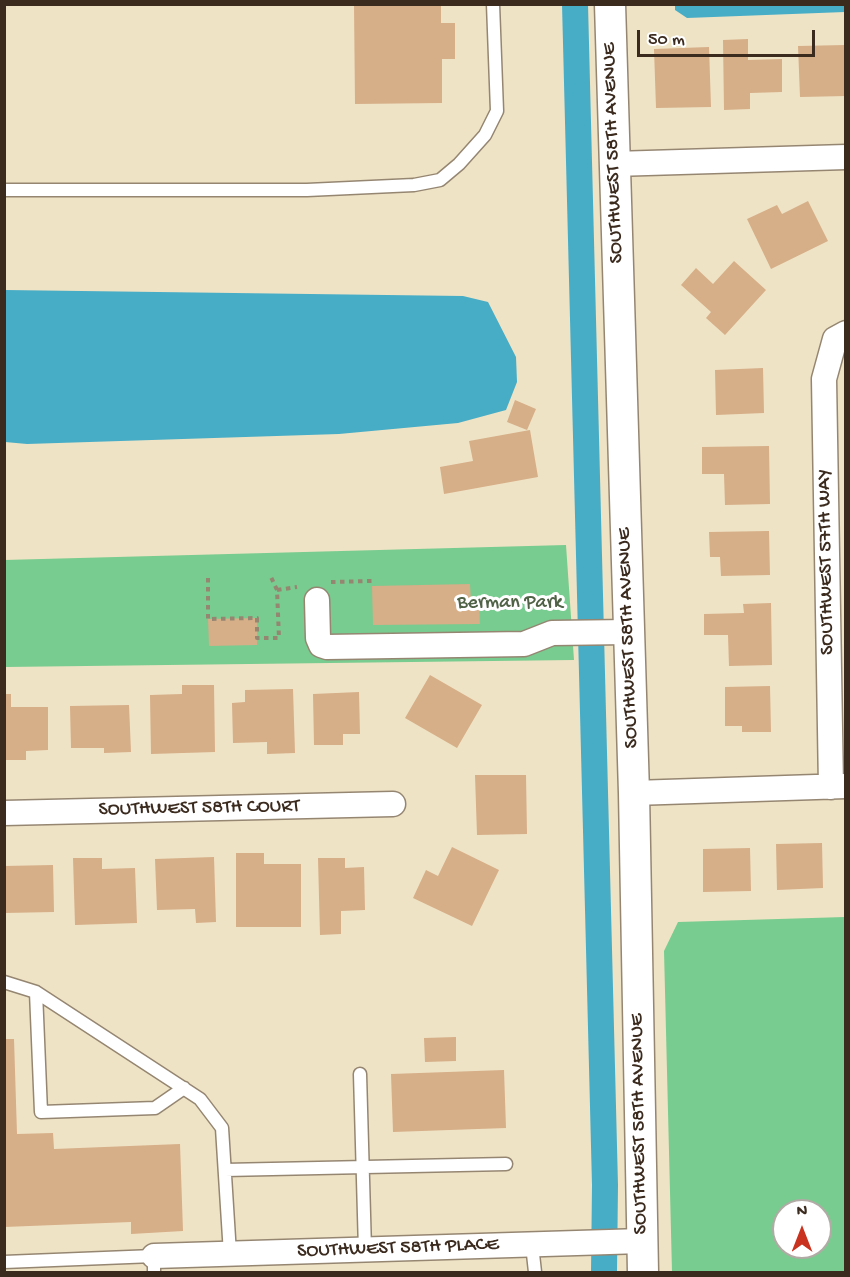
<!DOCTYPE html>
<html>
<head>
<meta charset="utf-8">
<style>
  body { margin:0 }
  #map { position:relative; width:850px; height:1277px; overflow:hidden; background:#efe3c5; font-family:"Gochi Hand",sans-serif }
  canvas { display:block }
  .frame { position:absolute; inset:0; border:6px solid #3b2a1e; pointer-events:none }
  .north { position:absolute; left:772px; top:1199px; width:60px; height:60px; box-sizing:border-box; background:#fff; border:2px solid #b1aaa5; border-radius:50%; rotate:0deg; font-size:16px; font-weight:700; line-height:24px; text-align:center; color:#3b2a1e }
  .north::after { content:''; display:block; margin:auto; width:21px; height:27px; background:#c8321e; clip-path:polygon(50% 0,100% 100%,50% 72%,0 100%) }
  .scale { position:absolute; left:637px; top:30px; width:178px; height:27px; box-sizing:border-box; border:3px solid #3b2a1e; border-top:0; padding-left:8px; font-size:18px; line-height:21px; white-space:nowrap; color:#3b2a1e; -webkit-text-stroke:4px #fff; paint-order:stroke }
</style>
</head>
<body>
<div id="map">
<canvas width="850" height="1277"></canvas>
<div class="frame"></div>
<div class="north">N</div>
<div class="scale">50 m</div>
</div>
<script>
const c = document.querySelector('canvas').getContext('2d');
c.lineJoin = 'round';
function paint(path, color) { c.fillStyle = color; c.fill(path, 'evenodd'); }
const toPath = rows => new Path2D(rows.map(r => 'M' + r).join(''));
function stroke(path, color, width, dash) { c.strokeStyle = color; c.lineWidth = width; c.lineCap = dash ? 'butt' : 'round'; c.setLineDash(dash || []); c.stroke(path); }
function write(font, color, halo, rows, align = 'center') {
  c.font = font + ' "Gochi Hand",sans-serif'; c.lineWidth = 6; c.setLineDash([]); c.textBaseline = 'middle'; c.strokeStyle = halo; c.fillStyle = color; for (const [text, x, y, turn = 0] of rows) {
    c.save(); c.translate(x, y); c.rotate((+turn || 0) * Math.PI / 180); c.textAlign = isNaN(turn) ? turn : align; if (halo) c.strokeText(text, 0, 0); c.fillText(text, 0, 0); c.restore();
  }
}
const green = toPath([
  [566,545,574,660,5,667,4,560],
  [845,917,845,1272,672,1272,664,951,678,922],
  [784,1211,820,1211,820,1247,784,1247]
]);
const water = toPath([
  [845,4,845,12,687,18,675,10,675,5],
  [5,290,463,296,488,302,516,357,517,382,506,410,458,423,339,434,27,444,5,442]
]);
const canal = toPath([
  [575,4,605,1185,604,1272]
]);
const building = toPath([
  [354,4,441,4,441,23,455,23,455,59,442,59,442,103,355,104],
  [748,39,748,60,782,59,782,92,750,93,750,109,724,110,723,40],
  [846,45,846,96,800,97,798,46],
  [709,47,711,107,656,108,654,49],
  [808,201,828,241,771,269,747,219,777,205,782,214],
  [734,261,766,290,725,335,706,318,711,312,681,285,696,268,713,284],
  [763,368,764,413,716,415,715,370],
  [515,400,536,409,527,430,507,422],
  [530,430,538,477,444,494,440,467,473,461,469,441],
  [769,446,770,504,725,505,724,474,702,474,702,447],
  [769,531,770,575,721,576,720,557,710,557,709,532],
  [470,584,471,602,479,602,480,624,373,625,372,586],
  [771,603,772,665,729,666,728,635,704,635,704,614,744,613,743,604],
  [257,618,257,645,209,646,208,619],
  [430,675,482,705,457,748,405,718],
  [182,685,214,685,215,752,151,754,150,695,182,694],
  [770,686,771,732,742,732,742,726,725,726,725,687],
  [293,689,295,753,267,754,267,742,233,743,232,703,245,702,245,690],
  [359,692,360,734,343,734,343,745,314,745,313,694],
  [4,694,11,694,11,707,48,707,48,750,26,751,26,760,4,760],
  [129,705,131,752,104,753,104,748,71,748,70,706],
  [475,775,526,775,527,834,477,835],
  [822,843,823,888,777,890,776,844],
  [452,847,499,870,472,926,413,898,426,870,438,876],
  [750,848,751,891,703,892,703,849],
  [236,853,264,853,264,864,301,864,301,927,236,927],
  [214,857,216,922,196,923,195,909,157,910,155,859],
  [73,858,102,858,102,869,135,868,137,923,75,925],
  [318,858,345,858,345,868,364,867,365,910,341,911,341,934,320,935],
  [53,865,54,912,4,913,4,866],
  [456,1037,456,1061,425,1062,424,1038],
  [4,1039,14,1039,17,1134,53,1133,54,1149,180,1144,183,1231,131,1234,131,1222,4,1227],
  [504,1070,506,1128,393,1132,391,1074]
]);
const path = toPath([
  [208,578,208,619,257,618,257,638,279,638,277,590,271,577],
  [331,582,372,581],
  [277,590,297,587]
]);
const service = toPath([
  [4,190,307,190,414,185,440,180,459,164,485,135,497,111,493,4],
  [4,982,36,992,200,1099,222,1128,230,1254],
  [36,992,41,1112,155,1108,184,1088],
  [360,1074,365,1250],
  [225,1170,506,1164],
  [532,1245,535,1272],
  [4,1262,154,1256,154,1272]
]);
const minor = toPath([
  [614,164,846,157],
  [317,600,318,638,321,645,327,647,524,644,552,633,628,632],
  [831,787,824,379,835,339,846,333],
  [634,793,846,786],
  [4,813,393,804],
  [154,1256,642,1241]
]);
const tertiary = toPath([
  [610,4,634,793,643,1272]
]);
const streetNames = [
  ["SOUTHWEST 58TH AVENUE",614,153,-92],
  ["SOUTHWEST 57TH WAY",827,562,-91],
  ["SOUTHWEST 58TH AVENUE",629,638,-92],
  ["SOUTHWEST 58TH COURT",199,809,-1],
  ["SOUTHWEST 58TH AVENUE",640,1124,-91],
  ["SOUTHWEST 58TH PLACE",398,1249,-2]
];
const parkNames = [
  ["Berman Park",510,604]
];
paint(green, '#78cc8f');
paint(water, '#47adc7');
stroke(canal, '#47adc7', 26);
paint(building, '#d6ae88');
stroke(service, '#958672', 15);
stroke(minor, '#958672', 27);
stroke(tertiary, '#958672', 33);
stroke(path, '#958672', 4, [4.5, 4.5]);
stroke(service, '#fff', 12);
stroke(minor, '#fff', 24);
stroke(tertiary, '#fff', 30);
write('20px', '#3b2a1e', '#fff', streetNames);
write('20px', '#506346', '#fff', parkNames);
</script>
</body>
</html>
